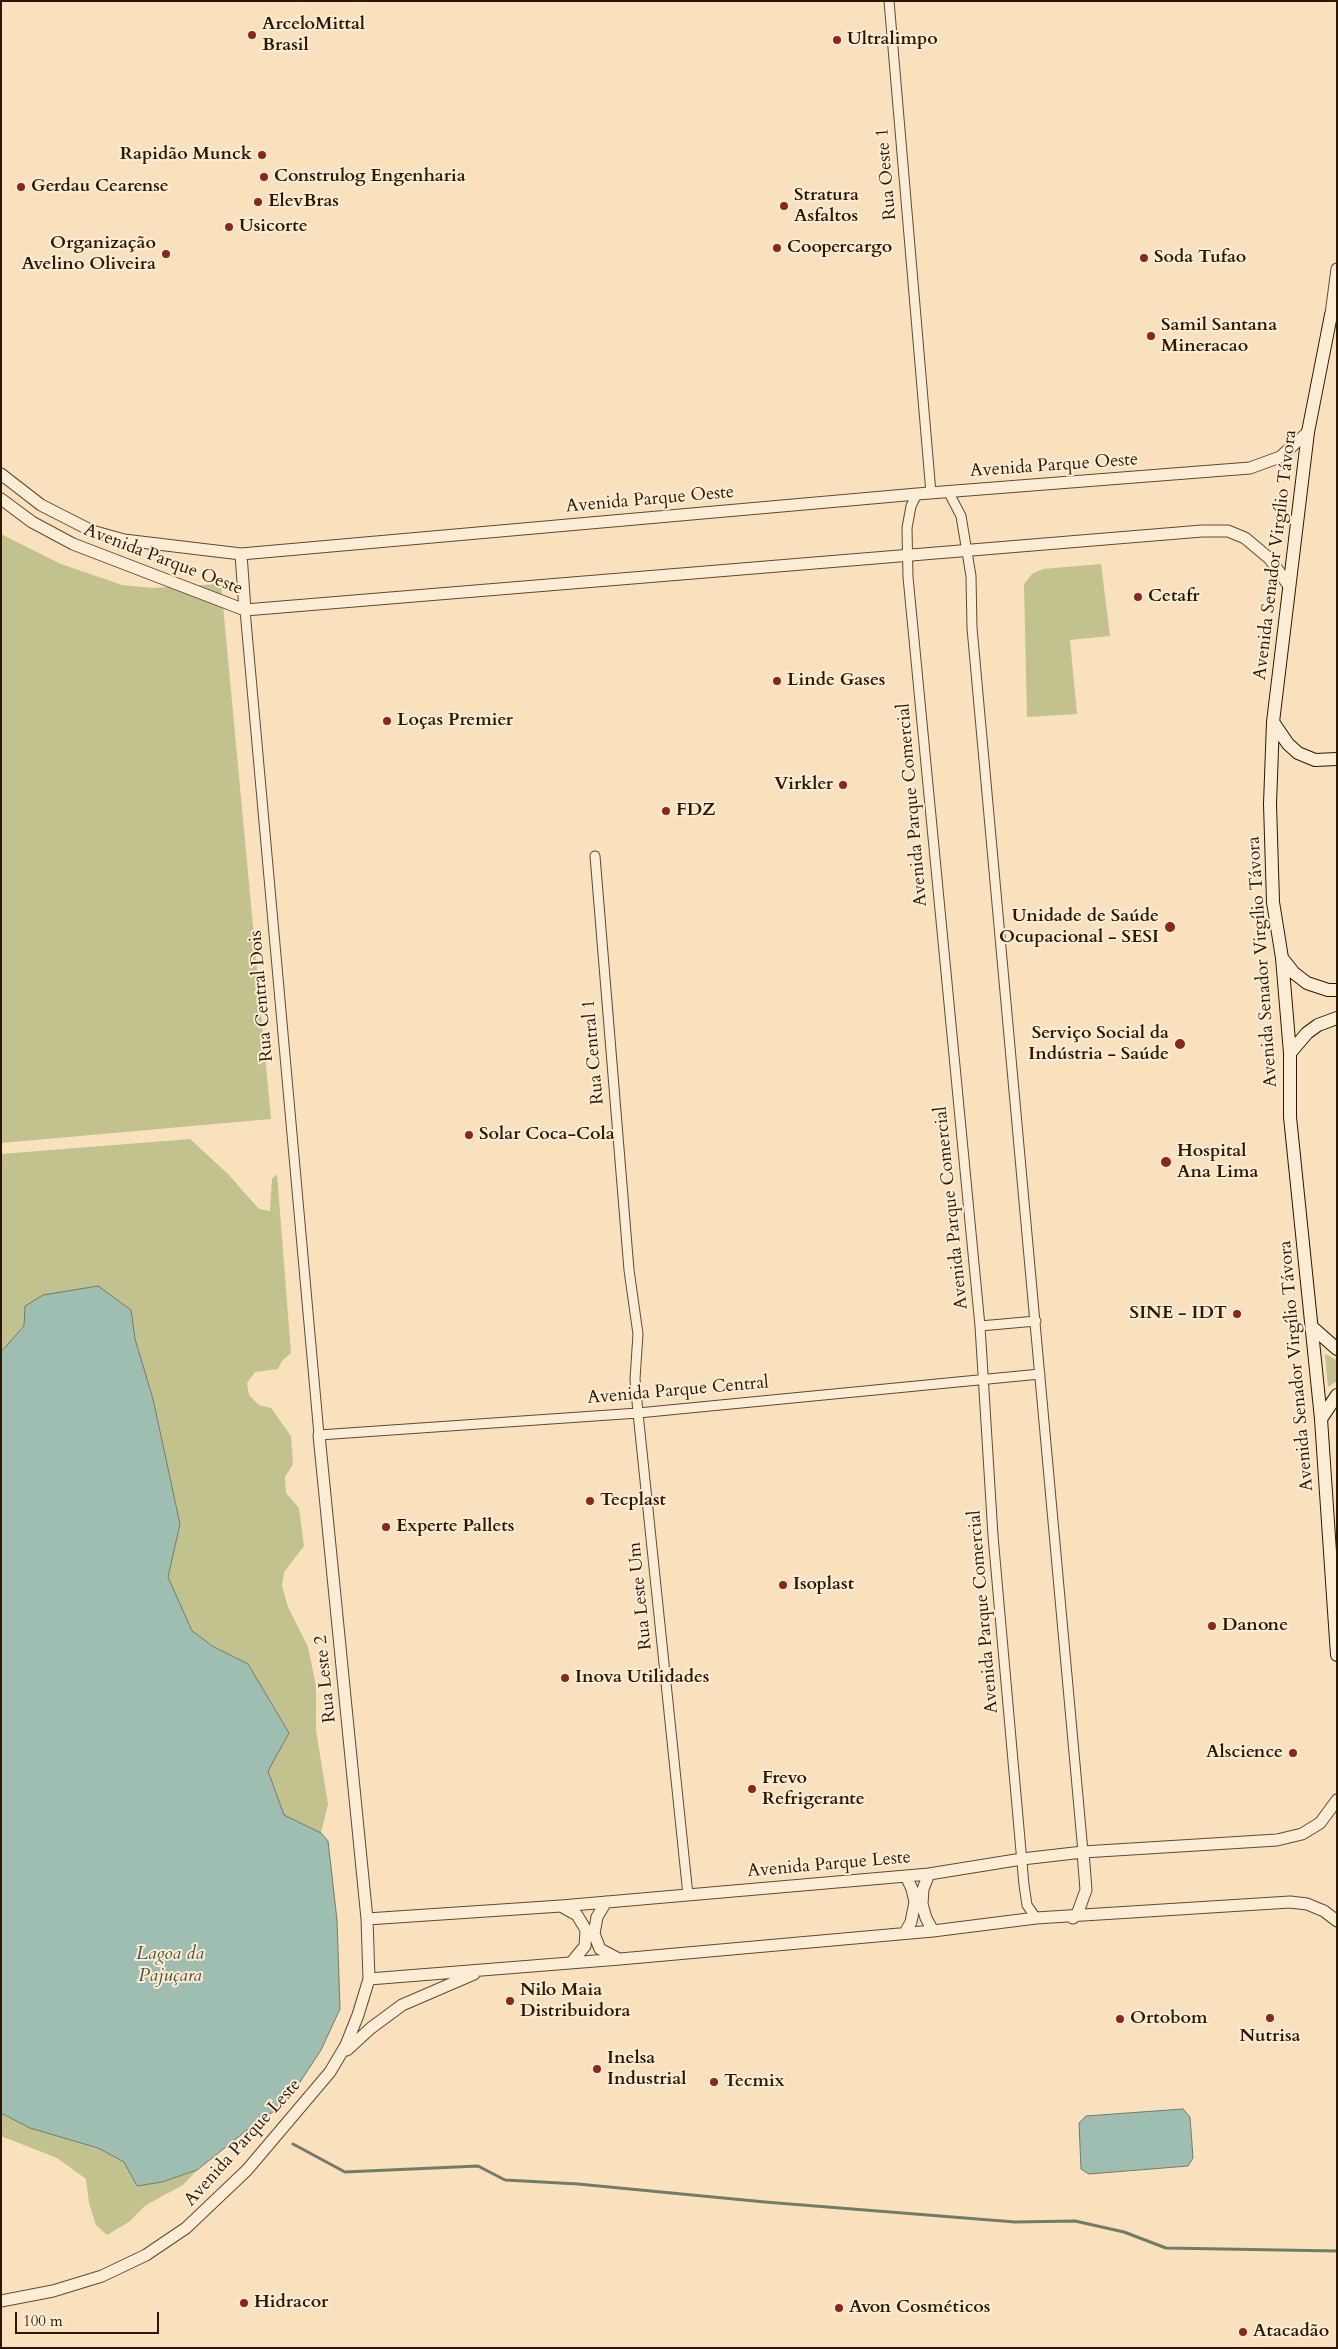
<!DOCTYPE html>
<html>
<head>
<meta charset="utf-8">
<style>
  body { margin:0 }
  #map { position:relative; width:1338px; height:2349px; overflow:hidden; background:#f9e1be; font-family:Cardo,serif }
  canvas { display:block }
  .frame { position:absolute; inset:0; border:2px solid #2d1700; pointer-events:none }
  .scale { position:absolute; left:15px; top:2312px; width:144px; height:22px; box-sizing:border-box; border:2px solid #2d1700; border-top:0; padding-left:6px; font-size:15px; line-height:18px; white-space:nowrap; color:#2d1700; -webkit-text-stroke:4px #fbecd5; paint-order:stroke }
</style>
</head>
<body>
<div id="map">
<canvas width="1338" height="2349"></canvas>
<div class="frame"></div>
<div class="scale">100 m</div>
</div>
<script>
const c = document.querySelector('canvas').getContext('2d');
c.lineJoin = 'round';
function paint(path, color) { c.fillStyle = color; c.fill(path, 'evenodd'); }
const toPath = rows => new Path2D(rows.map(r => 'M' + r).join(''));
function stroke(path, color, width, dash) { c.strokeStyle = color; c.lineWidth = width; c.lineCap = dash ? 'butt' : 'round'; c.setLineDash(dash || []); c.stroke(path); }
function write(font, color, halo, rows, align = 'center') {
  c.font = font + ' Cardo,serif'; c.lineWidth = 4; c.setLineDash([]); c.textBaseline = 'middle'; c.strokeStyle = halo; c.fillStyle = color; for (const [text, x, y, turn = 0] of rows) {
    c.save(); c.translate(x, y); c.rotate((+turn || 0) * Math.PI / 180); c.textAlign = isNaN(turn) ? turn : align; if (halo) c.strokeText(text, 0, 0); c.fillText(text, 0, 0); c.restore();
  }
}
const green = toPath([
  [1,534,61,564,122,585,152,588,221,584,271,1119,1,1143],
  [1101,564,1110,636,1070,640,1077,714,1027,717,1024,584,1032,574,1043,569],
  [190,1139,228,1174,259,1209,270,1211,272,1179,277,1174,291,1353,282,1361,278,1369,255,1372,247,1383,249,1395,259,1405,271,1408,291,1436,293,1464,285,1477,286,1493,299,1508,304,1546,284,1572,282,1586,288,1607,308,1647,316,1686,316,1730,328,1804,321,1833,284,1815,268,1771,289,1733,248,1664,214,1647,192,1631,168,1577,180,1524,153,1399,135,1339,131,1310,25,1306,24,1326,1,1352,1,1154],
  [1325,1354,1337,1360,1337,1381,1328,1387],
  [1,2113,30,2128,98,2148,124,2162,137,2186,162,2182,197,2170,183,2185,146,2205,129,2222,107,2235,96,2225,89,2203,86,2179,57,2158,1,2136]
]);
const water = toPath([
  [98,1286,131,1310,135,1339,153,1399,180,1524,168,1577,192,1631,214,1647,248,1664,289,1733,268,1771,284,1815,321,1833,328,1841,337,1920,340,2009,321,2050,285,2105,261,2119,197,2170,162,2182,137,2186,124,2162,98,2148,30,2128,1,2113,1,1352,24,1326,25,1306,43,1295,98,1286],
  [1183,2109,1190,2117,1193,2158,1188,2166,1089,2174,1081,2169,1079,2123,1086,2116,1183,2109]
]);
const stream = toPath([
  [293,2144,345,2172,478,2166,505,2180,578,2184,765,2202,1015,2222,1075,2221,1124,2232,1166,2248,1337,2251]
]);
const minor = toPath([
  [889,1,931,493],
  [948,491,961,516,971,576,972,628,1083,1852],
  [917,494,911,506,907,528,908,577,980,1326,993,1536,1024,1885,1027,1905,1036,1918],
  [245,610,319,1435,638,1413,1040,1374],
  [595,856,629,1270,638,1334,635,1379,638,1413,688,1895],
  [980,1326,1036,1321]
]);
const tertiary = toPath([
  [1331,314,1337,269],
  [1,474,41,505,92,531,124,540,241,554,917,494,1250,468,1280,457,1308,432],
  [1,499,32,522,73,544,245,610,1202,531,1228,531,1245,538,1270,559,1289,586],
  [241,554,245,610],
  [929,1874,923,1889,922,1904,926,1918,933,1931],
  [606,1902,597,1917,594,1934,600,1949,619,1959],
  [561,1906,577,1915,586,1930,585,1946,571,1963],
  [1073,1918,1078,1912,1086,1890,1083,1852],
  [367,1919,561,1906,929,1874,1022,1859,1083,1852,1277,1840,1302,1834,1320,1823,1337,1800],
  [905,1933,911,1922,915,1902,912,1889,906,1876],
  [369,1979,620,1959,933,1931,1036,1918,1290,1902,1307,1904,1324,1911,1337,1921],
  [347,2050,371,2028,402,2005,474,1974],
  [1,2301,53,2291,102,2276,146,2255,186,2228,247,2170,330,2072,346,2045,358,2015,369,1979,367,1919,319,1435]
]);
const secondary = toPath([
  [1337,305,1331,315,1308,432,1273,722,1270,804,1273,902,1282,958,1290,1053,1290,1117,1321,1419,1337,1655],
  [1273,722,1288,744,1298,753,1315,760,1337,759],
  [1282,958,1294,973,1307,983,1328,990,1337,990],
  [1290,1053,1307,1033,1318,1025,1337,1018],
  [1312,1327,1337,1349],
  [1321,1419,1337,1395]
]);
const markers = [
  [252,35,5,"#8f2418"],
  [837,40,5,"#8f2418"],
  [262,155,5,"#8f2418"],
  [264,177,5,"#8f2418"],
  [21,187,5,"#8f2418"],
  [258,202,5,"#8f2418"],
  [784,206,5,"#8f2418"],
  [229,227,5,"#8f2418"],
  [777,248,5,"#8f2418"],
  [166,254,5,"#8f2418"],
  [1144,258,5,"#8f2418"],
  [1151,336,5,"#8f2418"],
  [1138,597,5,"#8f2418"],
  [777,681,5,"#8f2418"],
  [387,721,5,"#8f2418"],
  [843,785,5,"#8f2418"],
  [666,811,5,"#8f2418"],
  [1170,927,6,"#8f2418"],
  [1180,1044,6,"#8f2418"],
  [469,1135,5,"#8f2418"],
  [1166,1162,6,"#8f2418"],
  [1237,1314,5,"#8f2418"],
  [590,1501,5,"#8f2418"],
  [386,1527,5,"#8f2418"],
  [783,1585,5,"#8f2418"],
  [1212,1626,5,"#8f2418"],
  [565,1678,5,"#8f2418"],
  [1293,1753,5,"#8f2418"],
  [752,1789,5,"#8f2418"],
  [510,2001,5,"#8f2418"],
  [1270,2018,5,"#8f2418"],
  [1120,2019,5,"#8f2418"],
  [597,2069,5,"#8f2418"],
  [714,2082,5,"#8f2418"],
  [244,2303,5,"#8f2418"],
  [839,2308,5,"#8f2418"],
  [1243,2332,5,"#8f2418"]
];
const poiNames = [
  ["ArceloMittal",262,25],
  ["Brasil",262,46],
  ["Ultralimpo",847,40],
  ["Rapidão Munck",252,155,"right"],
  ["Construlog Engenharia",274,177],
  ["Gerdau Cearense",31,187],
  ["Stratura",794,196],
  ["Asfaltos",794,217],
  ["ElevBras",268,202],
  ["Usicorte",239,227],
  ["Organização",156,244,"right"],
  ["Avelino Oliveira",156,265,"right"],
  ["Coopercargo",787,248],
  ["Soda Tufao",1154,258],
  ["Samil Santana",1161,326],
  ["Mineracao",1161,347],
  ["Cetafr",1148,597],
  ["Linde Gases",787,681],
  ["Loças Premier",397,721],
  ["Virkler",833,785,"right"],
  ["FDZ",676,811],
  ["Unidade de Saúde",1159,917,"right"],
  ["Ocupacional - SESI",1159,938,"right"],
  ["Serviço Social da",1169,1034,"right"],
  ["Indústria - Saúde",1169,1055,"right"],
  ["Solar Coca-Cola",479,1135],
  ["Hospital",1177,1152],
  ["Ana Lima",1177,1173],
  ["SINE - IDT",1227,1314,"right"],
  ["Tecplast",600,1501],
  ["Experte Pallets",396,1527],
  ["Isoplast",793,1585],
  ["Danone",1222,1626],
  ["Inova Utilidades",575,1678],
  ["Alscience",1283,1753,"right"],
  ["Frevo",762,1779],
  ["Refrigerante",762,1800],
  ["Nilo Maia",520,1991],
  ["Distribuidora",520,2012],
  ["Ortobom",1130,2019],
  ["Nutrisa",1270,2037,"center"],
  ["Inelsa",607,2059],
  ["Industrial",607,2080],
  ["Tecmix",724,2082],
  ["Hidracor",254,2303],
  ["Avon Cosméticos",849,2308],
  ["Atacadão",1253,2332]
];
const streetNames = [
  ["Rua Oeste 1",887,174,-95],
  ["Avenida Parque Oeste",1054,466,-4],
  ["Avenida Parque Oeste",650,500,-5],
  ["Avenida Senador Virgílio Távora",1276,555,-83],
  ["Avenida Parque Oeste",163,560,21],
  ["Avenida Parque Comercial",913,805,-95],
  ["Avenida Senador Virgílio Távora",1263,962,-94],
  ["Rua Central Dois",262,996,-95],
  ["Rua Central 1",594,1052,-95],
  ["Avenida Parque Comercial",952,1208,-96],
  ["Avenida Senador Virgílio Távora",1297,1366,-95],
  ["Avenida Parque Central",678,1391,-5],
  ["Rua Leste Um",641,1596,-96],
  ["Avenida Parque Comercial",984,1612,-95],
  ["Rua Leste 2",326,1679,-96],
  ["Avenida Parque Leste",829,1865,-5],
  ["Avenida Parque Leste",243,2143,-48]
];
const waterNames = [
  ["Lagoa da",170,1955],
  ["Pajuçara",170,1977]
];
paint(green, '#c2c28e');
paint(water, '#9ebeb1');
stroke(water, '#717b6a', 1);
stroke(stream, '#717b6a', 3);
stroke(minor, '#604a30', 11);
stroke(tertiary, '#604a30', 13);
stroke(secondary, '#2d1700', 14);
stroke(minor, '#fbecd5', 9);
stroke(tertiary, '#fbecd5', 11);
stroke(secondary, '#fbecd5', 12);
for (const [x, y, r, color] of markers) { const dot = new Path2D(); dot.arc(x, y, r, 0, 2 * Math.PI); c.fillStyle = color; c.fill(dot); stroke(dot, '#fbecd5', 2); }
write('bold 18px', '#2d1700', '#fbecd5', poiNames, 'left');
write('18px', '#2d1700', '#fbecd5', streetNames);
write('italic 19px', '#55513e', '#fbecd5', waterNames);
</script>
</body>
</html>
